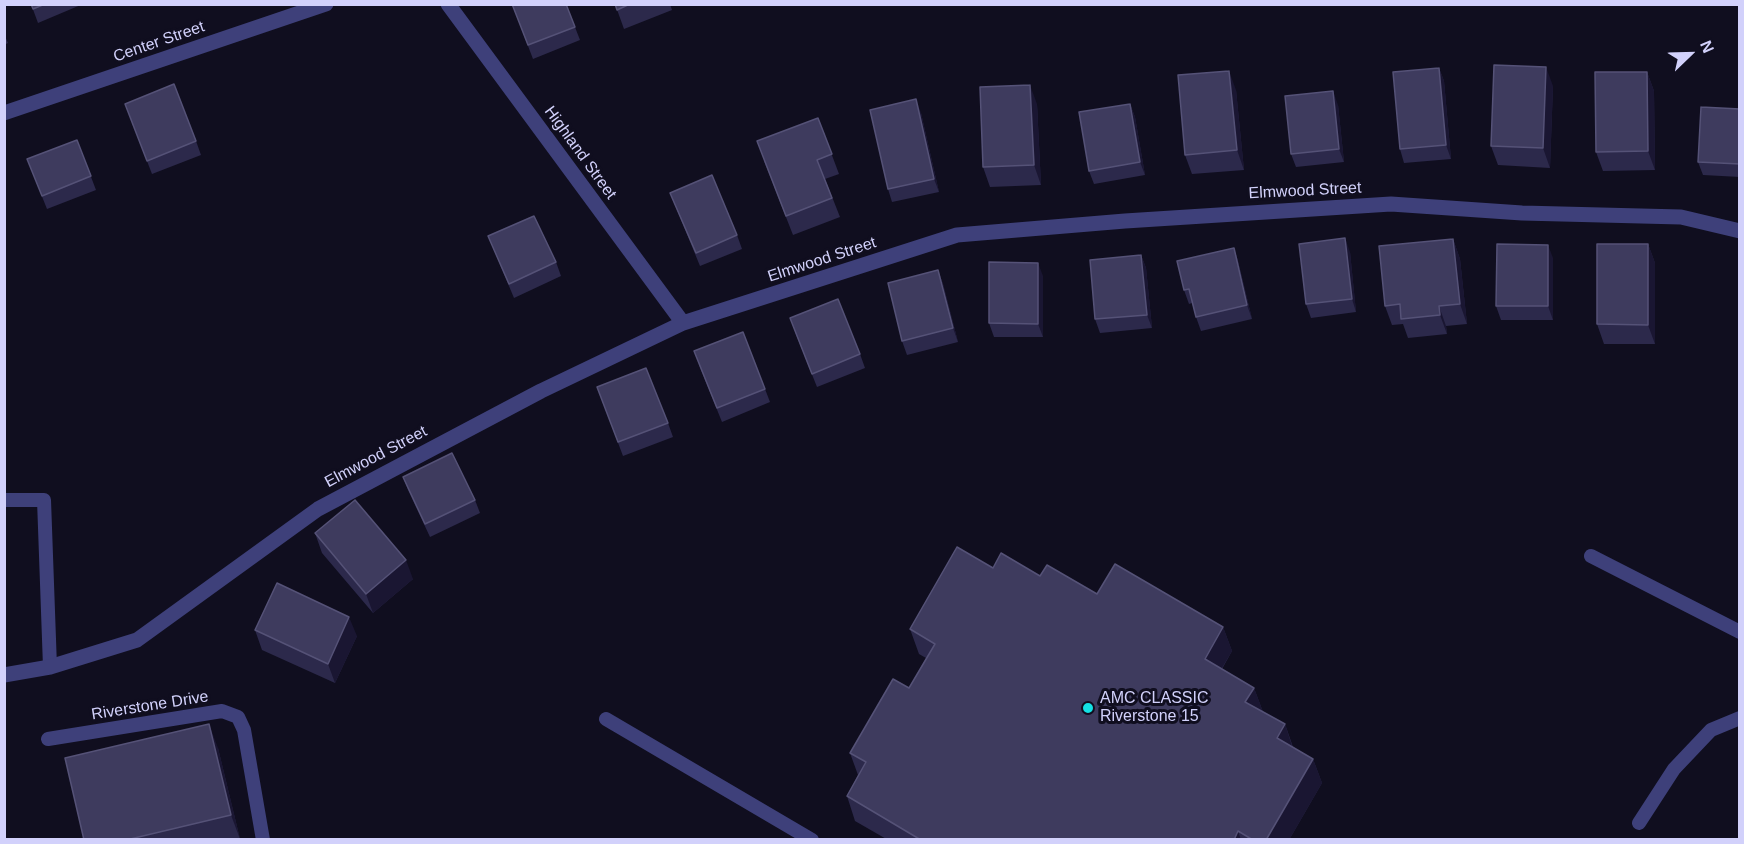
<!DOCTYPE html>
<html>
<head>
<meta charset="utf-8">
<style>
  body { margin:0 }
  #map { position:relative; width:1744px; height:844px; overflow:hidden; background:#100e1f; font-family:Arial,sans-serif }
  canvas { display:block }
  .frame { position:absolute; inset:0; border:6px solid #d2d1fb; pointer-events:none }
  .north { position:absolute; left:1660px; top:24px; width:60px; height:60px; -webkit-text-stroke:4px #100e1f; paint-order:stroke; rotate:67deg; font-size:16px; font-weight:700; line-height:24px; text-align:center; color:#d2d1fb }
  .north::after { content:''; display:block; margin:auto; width:21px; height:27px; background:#d2d1fb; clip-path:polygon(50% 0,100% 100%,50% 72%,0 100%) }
</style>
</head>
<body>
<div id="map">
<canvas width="1744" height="844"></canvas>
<div class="frame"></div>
<div class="north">N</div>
</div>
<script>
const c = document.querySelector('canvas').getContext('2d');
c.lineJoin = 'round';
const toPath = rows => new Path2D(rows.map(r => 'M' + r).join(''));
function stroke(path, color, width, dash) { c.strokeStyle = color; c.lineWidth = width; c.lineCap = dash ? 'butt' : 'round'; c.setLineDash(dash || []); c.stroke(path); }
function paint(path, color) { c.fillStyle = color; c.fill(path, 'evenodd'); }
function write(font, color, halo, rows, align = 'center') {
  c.font = font + ' Arial,sans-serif'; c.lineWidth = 6; c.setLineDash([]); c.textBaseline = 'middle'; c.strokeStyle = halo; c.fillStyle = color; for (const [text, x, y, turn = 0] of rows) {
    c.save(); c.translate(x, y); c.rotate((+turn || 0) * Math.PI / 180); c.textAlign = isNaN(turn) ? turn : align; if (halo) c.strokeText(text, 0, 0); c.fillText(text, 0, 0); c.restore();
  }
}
const lane = toPath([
  [4,500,44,500,50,667],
  [1591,556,1740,632],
  [606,719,812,840],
  [48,739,222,711,238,717,244,730,263,840],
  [1639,823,1674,769,1711,730,1740,718]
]);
const street = toPath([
  [448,4,683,323],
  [4,113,326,4],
  [4,675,50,667,137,640,318,509,541,391,683,323,957,235,1125,221,1391,204,1522,213,1681,217,1740,231]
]);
const wall = toPath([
  [31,4,83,4,38,23],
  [512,4,566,4,580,40,533,59],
  [615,4,670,4,672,10,624,29],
  [4,34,8,43,4,45],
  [1439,68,1444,81,1451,159,1404,163,1400,149],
  [1647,72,1654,91,1655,170,1603,171,1596,152],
  [1553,86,1550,168,1498,165,1491,146],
  [1236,90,1244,170,1192,174,1185,155],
  [1037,104,1041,185,990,187,983,167],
  [1130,104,1135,117,1145,175,1094,184,1089,171],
  [1338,105,1344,162,1296,167,1291,154],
  [1740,109,1740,177,1703,175,1698,162],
  [921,113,939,192,892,202,888,189],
  [130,117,196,141,201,155,152,174],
  [818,118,839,174,825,179,840,217,793,235,764,161],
  [77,140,96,190,47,209,27,159],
  [670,193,737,235,742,249,700,266],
  [488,236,556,262,561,276,514,298],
  [1453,239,1460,259,1467,324,1446,326,1447,334,1408,338,1403,324,1392,325,1385,306],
  [1648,244,1655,263,1655,344,1604,344,1597,324],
  [1234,248,1238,261,1252,319,1201,331,1196,317,1192,303,1189,304,1184,290],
  [1350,252,1356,312,1311,318,1306,304],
  [1141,255,1146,268,1152,328,1100,333,1095,319],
  [1553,258,1553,320,1501,320,1496,306],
  [938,270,943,284,958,342,907,355,902,341],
  [1043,276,1043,337,994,337,989,323],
  [795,332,860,354,865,368,817,387],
  [699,365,765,389,770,402,722,422],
  [597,387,668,423,673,437,623,456],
  [403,477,475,500,480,513,430,537,408,490],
  [315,533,413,579,373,613,322,553],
  [993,568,1040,576,1097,594,1223,627,1232,651,1222,669,1254,688,1263,712,1285,724,1293,747,1313,759,1322,783,1289,840,888,840,855,821,847,796,858,775,850,753,909,688,926,658,919,654,910,629],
  [255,630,357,636,335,683,262,650],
  [218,748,240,839,84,840]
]);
const shadedWall = toPath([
  [1546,67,1553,86,1550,168,1543,148],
  [1439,68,1444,81,1451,159,1446,145],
  [1229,71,1236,90,1244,170,1237,150],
  [1647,72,1654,91,1655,170,1648,151],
  [1030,85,1037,104,1041,185,1034,165],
  [1333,91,1338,105,1344,162,1339,149],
  [916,99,921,113,939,192,934,179],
  [1130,104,1135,117,1145,175,1140,162],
  [1345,238,1350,252,1356,312,1352,299],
  [1453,239,1460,259,1467,324,1460,304],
  [1648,244,1655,263,1655,344,1648,325],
  [1548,245,1553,258,1553,320,1548,306],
  [1234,248,1238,261,1252,319,1247,305],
  [1141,255,1146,268,1152,328,1147,315],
  [1038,263,1043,276,1043,337,1038,324],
  [938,270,943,284,958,342,953,328],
  [1439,306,1446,326,1447,334,1440,315],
  [406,560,413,579,373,613,366,594],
  [349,617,357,636,335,683,328,664],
  [1223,627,1232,651,1213,683,1205,659],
  [1254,688,1263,712,1245,702],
  [209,724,218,748,240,839,231,815],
  [1285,724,1293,749,1277,738],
  [1313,759,1322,783,1289,840,1266,840],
  [1238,831,1241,840,1234,840]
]);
const building = toPath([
  [31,4,45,4,33,9,31,4],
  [512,4,566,4,575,27,528,45,512,4],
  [615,4,630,4,617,10,615,4],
  [1494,65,1546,67,1543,148,1491,146,1494,65],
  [1439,68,1446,145,1400,149,1393,72,1439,68],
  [1229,71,1237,150,1185,155,1178,75,1229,71],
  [1595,72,1647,72,1648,151,1596,152,1595,72],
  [174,84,196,141,147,161,125,104,174,84],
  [1030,85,1034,165,983,167,980,87,1030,85],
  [1333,91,1339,149,1291,154,1285,96,1333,91],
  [916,99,934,179,888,189,870,110,916,99],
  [1130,104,1140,162,1089,171,1079,112,1130,104],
  [1701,107,1740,109,1740,164,1698,162,1701,107],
  [818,118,832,154,817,160,832,198,786,216,757,141,818,118],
  [77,140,91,176,42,196,27,159,77,140],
  [712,175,737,235,696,253,670,193,712,175],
  [534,216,556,262,509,284,488,236,534,216],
  [1345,238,1352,299,1306,304,1299,244,1345,238],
  [1453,239,1460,304,1439,306,1440,315,1401,319,1400,304,1385,306,1379,246,1453,239],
  [1497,244,1548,245,1548,306,1496,306,1497,244],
  [1597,244,1648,244,1648,325,1597,324,1597,244],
  [1234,248,1247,305,1196,317,1189,289,1184,290,1177,261,1234,248],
  [1141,255,1147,315,1095,319,1090,260,1141,255],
  [989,262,1038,263,1038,324,989,323,989,262],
  [938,270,953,328,902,341,888,283,938,270],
  [838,299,860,354,812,374,790,318,838,299],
  [743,332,765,389,717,408,694,351,743,332],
  [646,368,668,423,618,442,597,387,646,368],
  [452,453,475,500,425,524,403,477,452,453],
  [355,500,406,560,366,594,315,533,355,500],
  [957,547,993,568,1001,553,1040,576,1047,565,1097,594,1115,564,1223,627,1205,659,1254,688,1245,702,1285,724,1277,738,1313,759,1266,840,1253,840,1238,831,1234,840,921,840,847,796,866,762,850,753,893,679,909,688,935,644,910,629,957,547],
  [277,583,349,617,328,664,255,630,277,583],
  [209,724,231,815,126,840,84,840,65,758,209,724]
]);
const markers = [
  [1088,708,6,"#14e1e4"]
];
const streetNames = [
  ["Center Street",159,42,-19],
  ["Highland Street",580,153,54],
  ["Elmwood Street",1305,191,-3],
  ["Elmwood Street",822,260,-18],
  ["Elmwood Street",376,457,-28],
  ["Riverstone Drive",150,706,-9]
];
const poiNames = [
  ["AMC CLASSIC",1100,699],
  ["Riverstone 15",1100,717]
];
stroke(lane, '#3e407a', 14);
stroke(street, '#3e407a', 15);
paint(wall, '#2c294b');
paint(shadedWall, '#1a1632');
paint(building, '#3e3b5e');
stroke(building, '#555277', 1.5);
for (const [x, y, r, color] of markers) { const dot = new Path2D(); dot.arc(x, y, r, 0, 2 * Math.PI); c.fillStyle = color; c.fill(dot); stroke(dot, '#100e1f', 2); }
write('16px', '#d2d1fb', '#100e1f', streetNames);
write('16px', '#d2d1fb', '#100e1f', poiNames, 'left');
</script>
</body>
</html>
